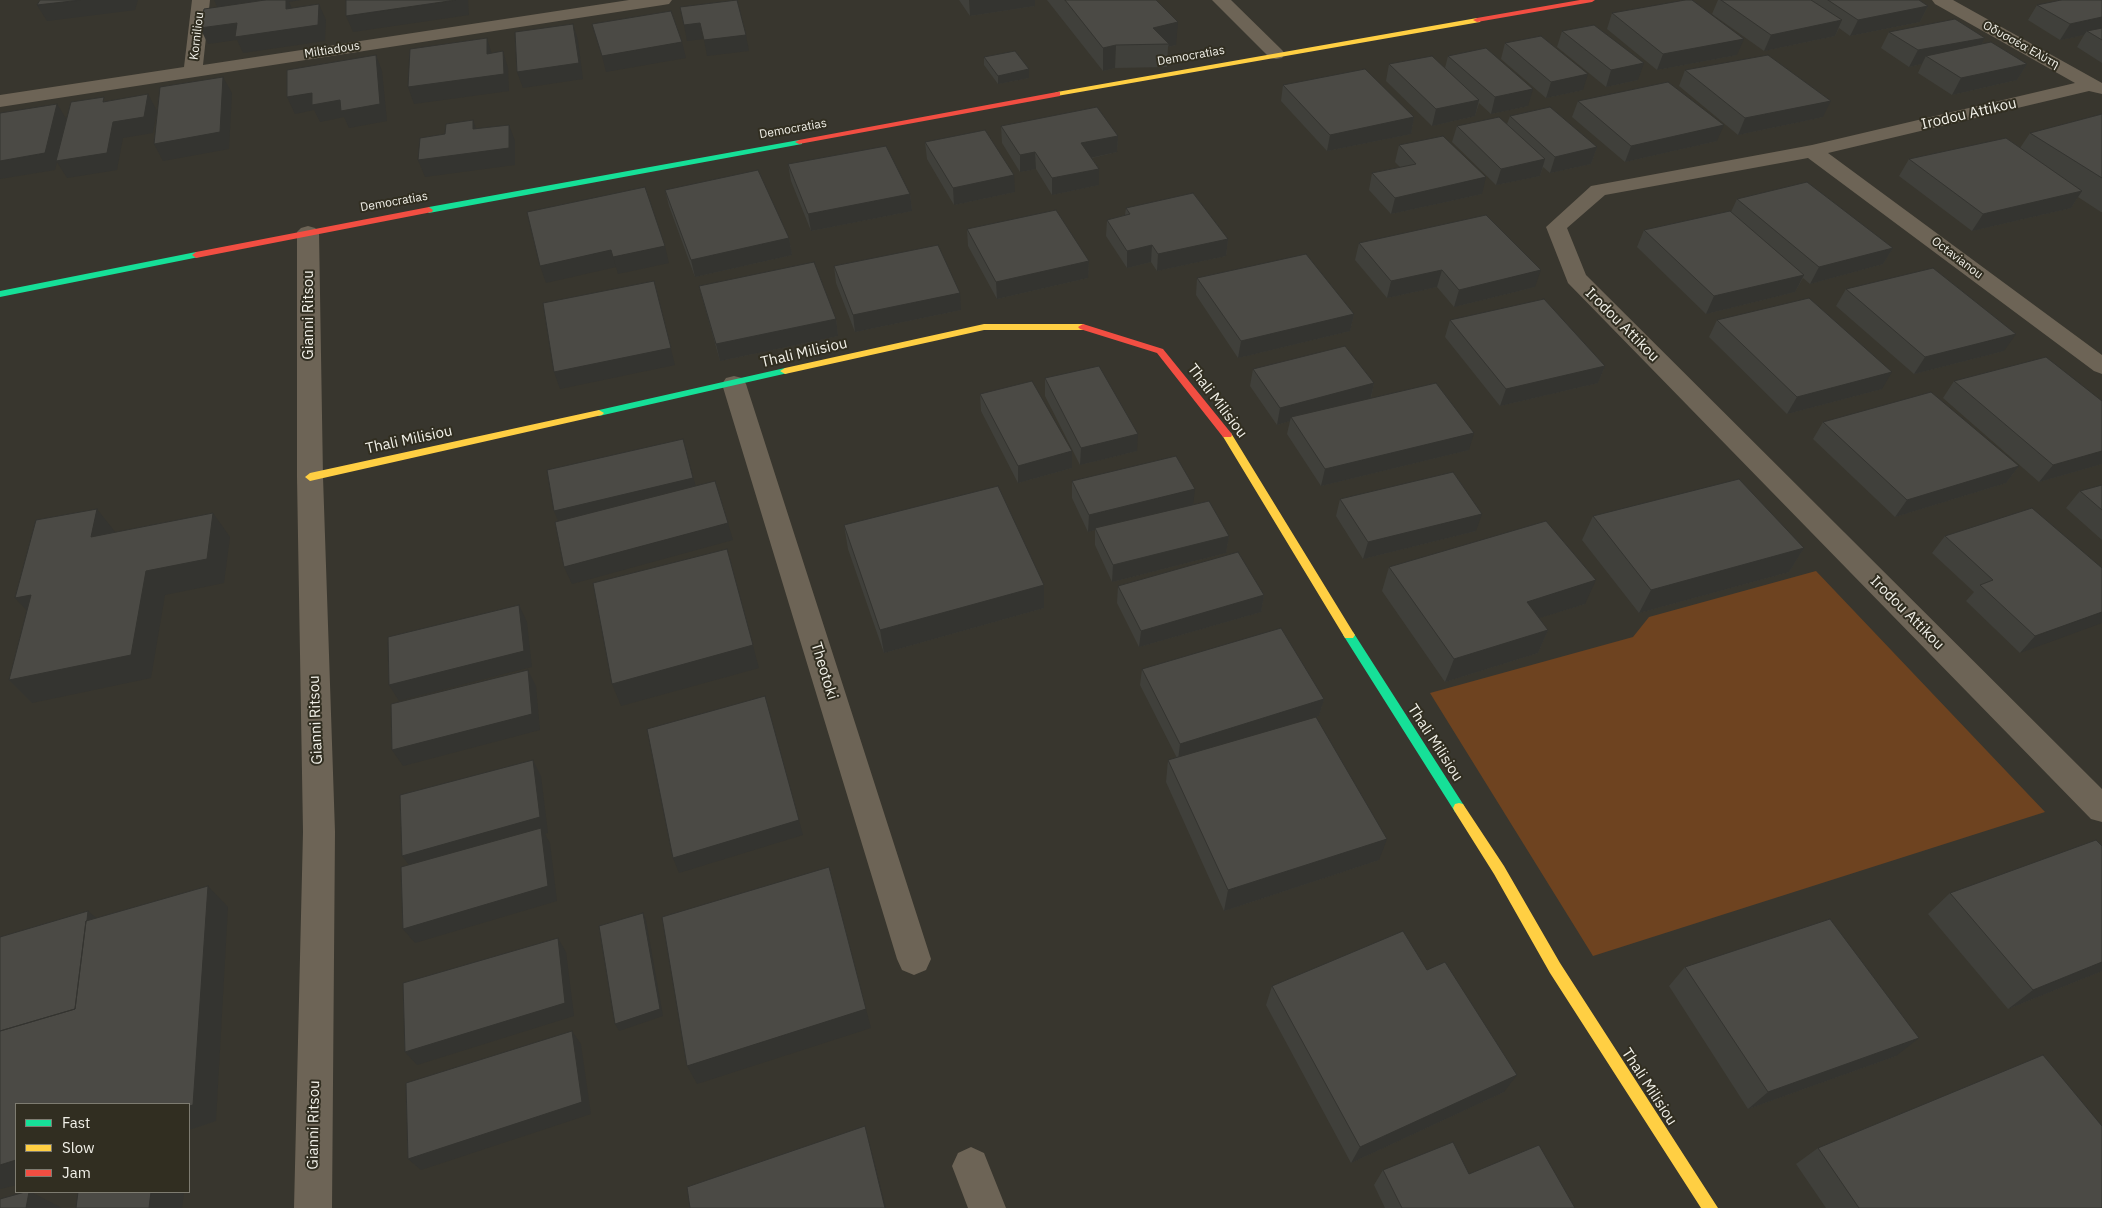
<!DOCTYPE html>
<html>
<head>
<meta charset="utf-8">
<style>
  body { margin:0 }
  #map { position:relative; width:2102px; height:1208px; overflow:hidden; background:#38362e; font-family:"IBM Plex Sans",sans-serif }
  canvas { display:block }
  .legend { position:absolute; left:15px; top:1103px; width:175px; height:90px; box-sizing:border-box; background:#312e21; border:1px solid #7e7c71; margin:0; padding:6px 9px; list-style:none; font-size:15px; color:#f2f1e9 }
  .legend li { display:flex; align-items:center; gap:10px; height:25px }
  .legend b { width:25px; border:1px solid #7e7c71 }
</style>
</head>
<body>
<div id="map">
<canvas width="2102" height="1208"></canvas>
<ul class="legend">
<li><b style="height:6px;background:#16e098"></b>Fast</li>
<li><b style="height:6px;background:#ffcf43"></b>Slow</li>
<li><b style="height:6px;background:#f24e42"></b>Jam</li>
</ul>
</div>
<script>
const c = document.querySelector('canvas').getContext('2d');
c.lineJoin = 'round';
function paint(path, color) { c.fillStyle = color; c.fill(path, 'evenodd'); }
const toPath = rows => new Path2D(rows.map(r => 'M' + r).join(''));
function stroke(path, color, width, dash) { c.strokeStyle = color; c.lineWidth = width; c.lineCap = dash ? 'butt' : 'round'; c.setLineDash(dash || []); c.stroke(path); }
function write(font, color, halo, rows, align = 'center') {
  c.font = font + ' "IBM Plex Sans",sans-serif'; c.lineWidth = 4; c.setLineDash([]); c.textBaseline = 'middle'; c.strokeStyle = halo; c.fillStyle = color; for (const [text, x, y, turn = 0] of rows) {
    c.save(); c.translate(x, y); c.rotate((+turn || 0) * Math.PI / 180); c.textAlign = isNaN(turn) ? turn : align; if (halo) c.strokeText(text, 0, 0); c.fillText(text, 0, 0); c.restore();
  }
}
const green = toPath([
  [1816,571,2045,812,1593,956,1430,693,1633,637,1649,617]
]);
const street = toPath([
  [192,0,210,0,203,65,629,0,672,0,669,4,663,5,0,107,0,95,184,67,192,0],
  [1212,0,1231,0,1282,50,1285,54,1282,58,1276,59,1270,58,1212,0],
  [1932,0,1953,0,2102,83,2102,94,2089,91,1828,153,2102,355,2102,374,2094,371,1808,158,1605,195,1567,228,1586,275,2102,789,2102,822,2091,819,1568,283,1546,227,1591,186,1812,145,2075,83,1935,4,1932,0],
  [308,226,315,228,319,232,323,477,335,832,332,1208,294,1208,303,832,297,477,297,232,301,228,308,226],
  [734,376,742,378,746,384,931,959,926,970,914,975,902,970,897,959,722,384,726,378,734,376],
  [971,1147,984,1153,1006,1208,968,1208,952,1166,958,1153,971,1147]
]);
const fast = toPath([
  [799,140,802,140,802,144,429,213,425,210,429,207,799,140],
  [196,252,200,255,199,257,0,297,0,291,196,252],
  [785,368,788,369,788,373,599,416,594,413,599,410,785,368],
  [1349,631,1353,632,1463,804,1465,808,1463,812,1459,813,1455,812,1345,638,1343,635,1345,632,1349,631]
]);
const slow = toPath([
  [1477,18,1481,20,1480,22,1057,96,1053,94,1057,92,1477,18],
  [984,324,1083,324,1088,327,1083,330,984,330,785,374,780,371,785,368,984,324],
  [599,410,604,413,602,415,310,481,305,477,310,473,599,410],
  [1227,432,1231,433,1353,632,1355,635,1353,638,1345,638,1222,435,1227,432],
  [1459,803,1463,804,1504,866,1560,963,1718,1208,1701,1208,1550,973,1494,874,1455,812,1453,808,1455,804,1459,803]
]);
const jam = toPath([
  [1580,0,1595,0,1592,2,1477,22,1473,20,1477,18,1580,0],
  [1057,92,1060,92,1060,96,799,144,795,142,799,140,1057,92],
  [429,207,433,210,432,212,196,258,192,255,196,252,429,207],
  [1083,324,1163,349,1231,433,1232,435,1231,437,1223,437,1157,353,1080,329,1078,327,1083,324]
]);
const wall = toPath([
  [959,0,1035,0,1035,6,970,16],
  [1047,0,1156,0,1176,45,1168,47,1167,67,1115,68,1103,71],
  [1718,0,1919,0,1928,6,1920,22,1850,36,1839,28,1835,36,1764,51,1712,14],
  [2102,0,2102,63,2077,47,2084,35,2060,40,2028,20,2037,5],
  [1612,13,1737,55,1657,70,1607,29],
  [1562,31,1638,80,1606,87,1557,47],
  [1889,32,1985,38,1981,45,2027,64,2017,80,1952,95,1918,73,1922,64,1909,67,1881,48],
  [1505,43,1583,90,1546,98,1501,59],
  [1448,56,1528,106,1491,114,1479,103,1475,116,1432,126,1386,81,1389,64,1445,68],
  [984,57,1029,69,1029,78,998,84,984,65],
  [1685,70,1823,117,1738,135,1679,86],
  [1283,85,1414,117,1411,134,1327,151,1281,101],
  [1578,101,1717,141,1625,162,1572,117],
  [2102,114,2102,212,2101,212,2078,197,2071,208,1972,231,1899,176,1909,159,2020,148,2030,133],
  [1510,116,1597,147,1591,164,1550,173,1543,167,1540,176,1496,185,1452,142,1457,126,1507,124],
  [1001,126,1118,136,1117,152,1092,158,1099,169,1099,185,1052,195,1036,169,1020,172,1002,143],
  [925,142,1015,192,954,205,927,159],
  [1399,145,1482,194,1391,214,1369,190,1372,173,1400,167,1395,162],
  [788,164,910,194,912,211,811,231,791,181],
  [665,190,789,238,792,255,695,277,669,206],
  [1737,199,1893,248,1883,264,1810,284,1803,278,1795,292,1706,314,1637,247,1644,230,1731,212],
  [1126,208,1228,239,1226,256,1157,271,1151,262,1127,268,1106,236,1107,220,1125,215],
  [967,229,1089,261,1088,278,997,299,968,246],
  [1359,243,1535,287,1454,307,1437,287,1387,298,1355,260],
  [834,266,961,310,855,332,836,283],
  [1197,278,1354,314,1350,331,1238,358,1196,295],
  [699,286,836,319,838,336,720,361],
  [1846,289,2004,351,1914,374,1836,306],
  [1450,320,1605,366,1598,383,1500,406,1445,337],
  [1717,320,1882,389,1787,414,1709,337],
  [1253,369,1374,383,1371,398,1469,450,1321,486,1287,434,1290,421,1277,425,1250,386],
  [1045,378,1137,451,1080,465,1045,396],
  [1954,381,2102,464,2039,482,1943,398],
  [980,394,1072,468,1018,483,981,411],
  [1823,422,2019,466,2006,483,1895,517,1813,439],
  [1072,481,1193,504,1229,536,1226,553,1112,582,1095,545,1095,530,1088,532,1072,498],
  [2102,485,2102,540,2066,508,2080,491],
  [1340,499,1476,531,1363,559,1336,516],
  [1593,516,1804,548,1789,572,1639,613,1582,540],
  [844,525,1044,585,1044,608,884,653,848,549],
  [1945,536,2102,568,2020,653,1966,601,1974,592,1932,553],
  [1389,567,1585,604,1539,618,1548,630,1538,653,1445,682,1382,591],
  [1118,586,1264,595,1261,612,1139,647,1117,603],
  [1142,669,1324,699,1319,716,1299,722,1379,860,1224,911,1166,782,1168,760,1177,758,1140,685],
  [1950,893,2102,971,2008,1009,1928,914],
  [1685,967,1896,1056,1748,1109,1669,986],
  [1427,970,1504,1092,1351,1163,1266,1005,1272,986],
  [1818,1148,2102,1208,1826,1208,1796,1164],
  [1383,1170,1469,1174,1575,1208,1385,1208,1374,1185]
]);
const shadedWall = toPath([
  [81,0,138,0,135,10,47,21,37,5],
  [214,0,301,0,289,2,294,13,220,13],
  [456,0,468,0,469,15,353,32,346,16],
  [969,0,1035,0,1035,6,970,16],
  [319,4,326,20,325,41,243,53,237,40,208,44,200,28],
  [1928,6,1920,22,1850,36,1858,20],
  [2102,17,2102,31,2087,31,2084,35,2060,40,2070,24],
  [1842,20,1835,36,1764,51,1771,35],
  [1178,22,1176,45,1168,47,1169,44,1153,28],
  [700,23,703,39,687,41,684,25],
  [573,24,578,40,583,79,523,88,517,72],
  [746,35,749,51,707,56,704,40],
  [487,38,492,55,487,54],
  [1985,38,1976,54,1926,56,1922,64,1909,67,1918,50],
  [1744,39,1737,55,1657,70,1663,54],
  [682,42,686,58,606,72,602,56],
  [1116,45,1115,68,1103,71,1103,48],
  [503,51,508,68,509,91,414,104,408,87],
  [376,55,382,71,387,121,349,128,344,117,320,122,314,110,295,114,287,97,312,93],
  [1644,63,1638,80,1606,87,1611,70],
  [2027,64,2017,80,1952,95,1961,78],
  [1029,69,1029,78,998,84,998,76],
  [1588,74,1583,90,1546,98,1551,82],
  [223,77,232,93,229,149,163,161,154,144],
  [1533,89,1528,106,1491,114,1495,97],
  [148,94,157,111,153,133,123,138,117,170,67,178,57,162,55,170,0,179,0,161,57,104,67,120],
  [1479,100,1475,116,1432,126,1436,109],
  [1831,101,1823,117,1738,135,1745,118],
  [1414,117,1411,134,1327,151,1330,135],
  [473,120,479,137,473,129],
  [509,125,515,141,515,165,425,177,418,160],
  [1724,125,1717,141,1625,162,1631,146],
  [1118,136,1117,152,1081,160,1081,143],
  [1597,147,1591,164,1550,173,1555,157],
  [1035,152,1036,169,1020,172,1020,155],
  [1545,159,1540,176,1496,185,1501,169],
  [1099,169,1099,185,1052,195,1052,178],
  [1014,175,1015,192,954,205,953,188],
  [1486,177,1482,194,1391,214,1395,198],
  [2082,191,2071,208,1972,231,1983,214],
  [910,194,912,211,811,231,808,214],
  [789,238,792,255,695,277,691,260],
  [1228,239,1226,256,1157,271,1158,254],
  [1152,245,1151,262,1127,268,1127,251],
  [665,246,669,263,618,274,613,257],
  [1893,248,1883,264,1810,284,1819,267],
  [611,250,616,267,546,283,540,266],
  [1089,261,1088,278,997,299,996,282],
  [1442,270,1437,287,1387,298,1391,281],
  [1541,270,1535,287,1454,307,1459,290],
  [1804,275,1795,292,1706,314,1714,296],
  [960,293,961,310,855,332,853,315],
  [658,298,675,365,560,389,554,372],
  [1354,314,1350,331,1238,358,1241,341],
  [836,319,838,336,720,361,716,344],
  [2016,334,2004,351,1914,374,1925,357],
  [1605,366,1598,383,1500,406,1506,389],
  [1892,372,1882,389,1787,414,1797,397],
  [1374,383,1370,401,1291,417,1290,421,1277,425,1280,408],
  [1474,433,1469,450,1321,486,1325,469],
  [1138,434,1137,451,1080,465,1081,448],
  [683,439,698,495,561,528,554,511],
  [1072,451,1072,468,1018,483,1018,466],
  [2102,451,2102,464,2039,482,2053,465],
  [2019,466,2006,483,1895,517,1907,500],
  [1195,489,1193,506,1095,528,1095,530,1088,532,1089,515],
  [97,509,116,533,91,537],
  [213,513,230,537,224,583,165,595,151,678,32,703,9,680,146,571],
  [1482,514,1476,531,1363,559,1368,542],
  [728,523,733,540,572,584,564,567],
  [1229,536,1226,553,1112,582,1113,565],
  [1804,548,1789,572,1639,613,1651,590],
  [727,549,759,668,621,706,612,684],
  [1596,580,1585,604,1517,625,1527,602],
  [1044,585,1044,608,884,653,880,630],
  [31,595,37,621,15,598],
  [1264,595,1261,612,1139,647,1141,631],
  [519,605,527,622,532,667,399,701,389,685],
  [2102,612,2102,623,2020,653,2035,636],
  [1548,630,1538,653,1445,682,1454,659],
  [528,670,536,686,540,730,403,766,392,750],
  [765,696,803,835,679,873,673,858],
  [1324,699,1319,716,1178,760,1180,744],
  [533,760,541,776,548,833,545,834,550,843,557,901,415,943,403,929,413,870,402,856],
  [1387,839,1379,860,1224,911,1228,890],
  [208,886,228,907,216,1121,189,1130,189,1106],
  [88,911,105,925,0,1055],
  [643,913,646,920,663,1016,619,1031,615,1024],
  [558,938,566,952,574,1016,417,1065,405,1052],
  [2102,962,2102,971,2008,1009,2033,990],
  [866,1009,871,1028,697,1084,687,1066],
  [572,1031,581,1044,591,1114,421,1170,408,1159],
  [1919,1038,1896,1056,1748,1109,1768,1092],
  [1517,1075,1504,1092,1351,1163,1360,1147],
  [865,1126,868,1138,886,1208,885,1208],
  [16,1160,16,1185,1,1189,0,1189,0,1165],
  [29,1192,31,1192,62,1208,26,1208],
  [151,1192,184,1192,182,1208,149,1208]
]);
const building = toPath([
  [40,0,81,0,37,5,40,0],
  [265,0,286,0,286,9,319,4,318,25,235,37,237,23,200,28,204,9,265,0],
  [346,0,456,0,346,16,346,0],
  [737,0,746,35,704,40,700,23,684,25,680,7,737,0],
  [1065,0,1156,0,1178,22,1153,28,1169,44,1116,45,1103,48,1065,0],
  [1685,0,1692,0,1744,39,1663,54,1612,13,1685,0],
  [1721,0,1811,0,1842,20,1771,35,1721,0],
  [1828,0,1919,0,1928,6,1858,20,1828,0],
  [2061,0,2102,0,2102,17,2070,24,2037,5,2061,0],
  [671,11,682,42,602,56,592,24,671,11],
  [1955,19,1985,38,1918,50,1889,32,1955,19],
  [573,24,579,63,517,72,515,32,573,24],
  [1594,25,1644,63,1611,70,1562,31,1594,25],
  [2102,28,2102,40,2087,31,2102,28],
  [1541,36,1588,74,1551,82,1505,43,1541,36],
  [487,38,487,54,503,51,504,74,408,87,410,49,487,38],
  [1991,42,2027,64,1961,78,1926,56,1991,42],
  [1486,48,1533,89,1495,97,1448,56,1486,48],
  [1015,51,1029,69,998,76,984,57,1015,51],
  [376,55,380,104,341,111,340,100,312,105,312,93,287,97,287,70,376,55],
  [1768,55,1831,101,1745,118,1685,70,1768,55],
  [1432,56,1479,100,1436,109,1389,64,1432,56],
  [1365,69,1414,117,1330,135,1283,85,1365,69],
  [223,77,220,132,154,144,160,87,223,77],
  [1668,82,1724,125,1631,146,1578,101,1668,82],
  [148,94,144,117,113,122,107,153,56,161,71,102,104,97,103,102,148,94],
  [57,104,45,153,0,161,0,113,57,104],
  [1097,107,1118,136,1081,143,1099,169,1052,178,1035,152,1020,155,1001,126,1097,107],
  [1550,107,1597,147,1555,157,1510,116,1550,107],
  [2102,114,2102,178,2030,133,2102,114],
  [1499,117,1545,159,1501,169,1457,126,1499,117],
  [473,120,473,129,509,125,509,148,418,160,420,138,445,134,446,124,473,120],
  [985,130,1014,175,953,188,925,142,985,130],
  [1443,136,1486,177,1395,198,1372,173,1416,164,1399,145,1443,136],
  [2006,138,2082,191,1983,214,1909,159,2006,138],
  [886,146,910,194,808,214,788,164,886,146],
  [758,170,789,238,691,260,665,190,758,170],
  [1807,182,1893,248,1819,267,1737,199,1807,182],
  [645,187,665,246,613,257,611,250,540,266,527,212,645,187],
  [1193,193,1228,239,1158,254,1152,245,1127,251,1107,220,1130,214,1126,208,1193,193],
  [1056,210,1089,261,996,282,967,229,1056,210],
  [1730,211,1804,275,1714,296,1644,230,1730,211],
  [1486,215,1541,270,1459,290,1442,270,1391,281,1359,243,1486,215],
  [938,245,960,293,853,315,834,266,938,245],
  [1306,254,1354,314,1241,341,1197,278,1306,254],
  [814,262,836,319,716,344,699,286,814,262],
  [1933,268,2016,334,1925,357,1846,289,1933,268],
  [654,281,671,348,554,372,543,303,654,281],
  [1809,298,1892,372,1797,397,1717,320,1809,298],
  [1544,299,1605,366,1506,389,1450,320,1544,299],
  [1345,346,1374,383,1280,408,1253,369,1345,346],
  [2046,357,2102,401,2102,451,2053,465,1954,381,2046,357],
  [1099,366,1138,434,1081,448,1045,378,1099,366],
  [1032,381,1072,451,1018,466,980,394,1032,381],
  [1436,383,1474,433,1325,469,1291,417,1436,383],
  [1931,392,2019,466,1907,500,1823,422,1931,392],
  [683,439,693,478,554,511,547,470,683,439],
  [1176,456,1195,489,1089,515,1072,481,1176,456],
  [1453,472,1482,514,1368,542,1340,499,1453,472],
  [1739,479,1804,548,1651,590,1593,516,1739,479],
  [715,481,728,523,564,567,555,522,715,481],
  [2102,485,2102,510,2080,491,2102,485],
  [998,486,1044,585,880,630,844,525,998,486],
  [1209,501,1229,536,1113,565,1095,528,1209,501],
  [2032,508,2102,568,2102,612,2035,636,1980,585,1993,580,1945,536,2032,508],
  [97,509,91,537,213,513,207,559,146,571,131,655,9,680,31,595,15,598,36,520,97,509],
  [1546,521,1596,580,1527,602,1548,630,1454,659,1389,567,1546,521],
  [727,549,753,645,612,684,593,583,727,549],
  [1238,552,1264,595,1141,631,1118,586,1238,552],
  [519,605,524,651,389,685,388,637,519,605],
  [1281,628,1324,699,1180,744,1142,669,1281,628],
  [528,670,532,714,392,750,391,704,528,670],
  [765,696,799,820,673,858,647,729,765,696],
  [1316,717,1387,839,1228,890,1168,760,1316,717],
  [533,760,540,817,402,856,400,795,533,760],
  [541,828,548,886,403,929,401,867,541,828],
  [2096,840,2102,846,2102,962,2033,990,1950,893,2096,840],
  [829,867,866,1009,687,1066,662,917,829,867],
  [208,886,193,1105,189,1106,189,1104,16,1104,16,1160,0,1165,0,1031,75,1009,86,921,208,886],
  [88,911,87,920,86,921,75,1009,0,1031,0,937,88,911],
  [643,913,660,1009,615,1024,599,926,643,913],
  [1830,919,1919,1038,1768,1092,1685,967,1830,919],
  [1403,931,1427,970,1445,962,1517,1075,1360,1147,1272,986,1403,931],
  [558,938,565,1003,405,1052,403,983,558,938],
  [572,1031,582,1102,408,1159,406,1083,572,1031],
  [2043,1055,2102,1126,2102,1208,1859,1208,1818,1148,2043,1055],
  [865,1126,885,1208,690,1208,687,1187,865,1126],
  [1453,1142,1469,1174,1539,1145,1575,1208,1402,1208,1383,1170,1453,1142],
  [25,1192,29,1192,26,1208,0,1208,0,1199,25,1192],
  [78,1192,151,1192,149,1208,76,1208,78,1192]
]);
const farStreetnames = [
  ["Korniliou",197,36,-83],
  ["Οδυσσέα Ελύτη",2021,45,29],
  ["Miltiadous",332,50,-9],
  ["Democratias",1191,56,-10],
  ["Democratias",793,129,-10],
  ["Democratias",394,202,-10],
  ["Octavianou",1957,258,37]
];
const streetNames = [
  ["Irodou Attikou",1969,114,-13],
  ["Gianni Ritsou",309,315,-90],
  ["Irodou Attikou",1622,325,45],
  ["Thali Milisiou",804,353,-13],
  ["Thali Milisiou",1217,401,53],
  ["Thali Milisiou",409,440,-12],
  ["Irodou Attikou",1907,613,45],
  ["Theotoki",824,671,73],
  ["Gianni Ritsou",316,720,-92],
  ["Thali Milisiou",1435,743,57],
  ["Thali Milisiou",1649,1087,57],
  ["Gianni Ritsou",314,1125,-89]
];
paint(green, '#6e4320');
paint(street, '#6d6456');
paint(fast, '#16e098');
paint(slow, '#ffcf43');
paint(jam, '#f24e42');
paint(wall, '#40403b');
paint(shadedWall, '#343430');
paint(building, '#4b4a45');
stroke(building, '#343430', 1);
write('12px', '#f2f1e9', '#312e21', farStreetnames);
write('15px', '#f2f1e9', '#312e21', streetNames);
</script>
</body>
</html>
